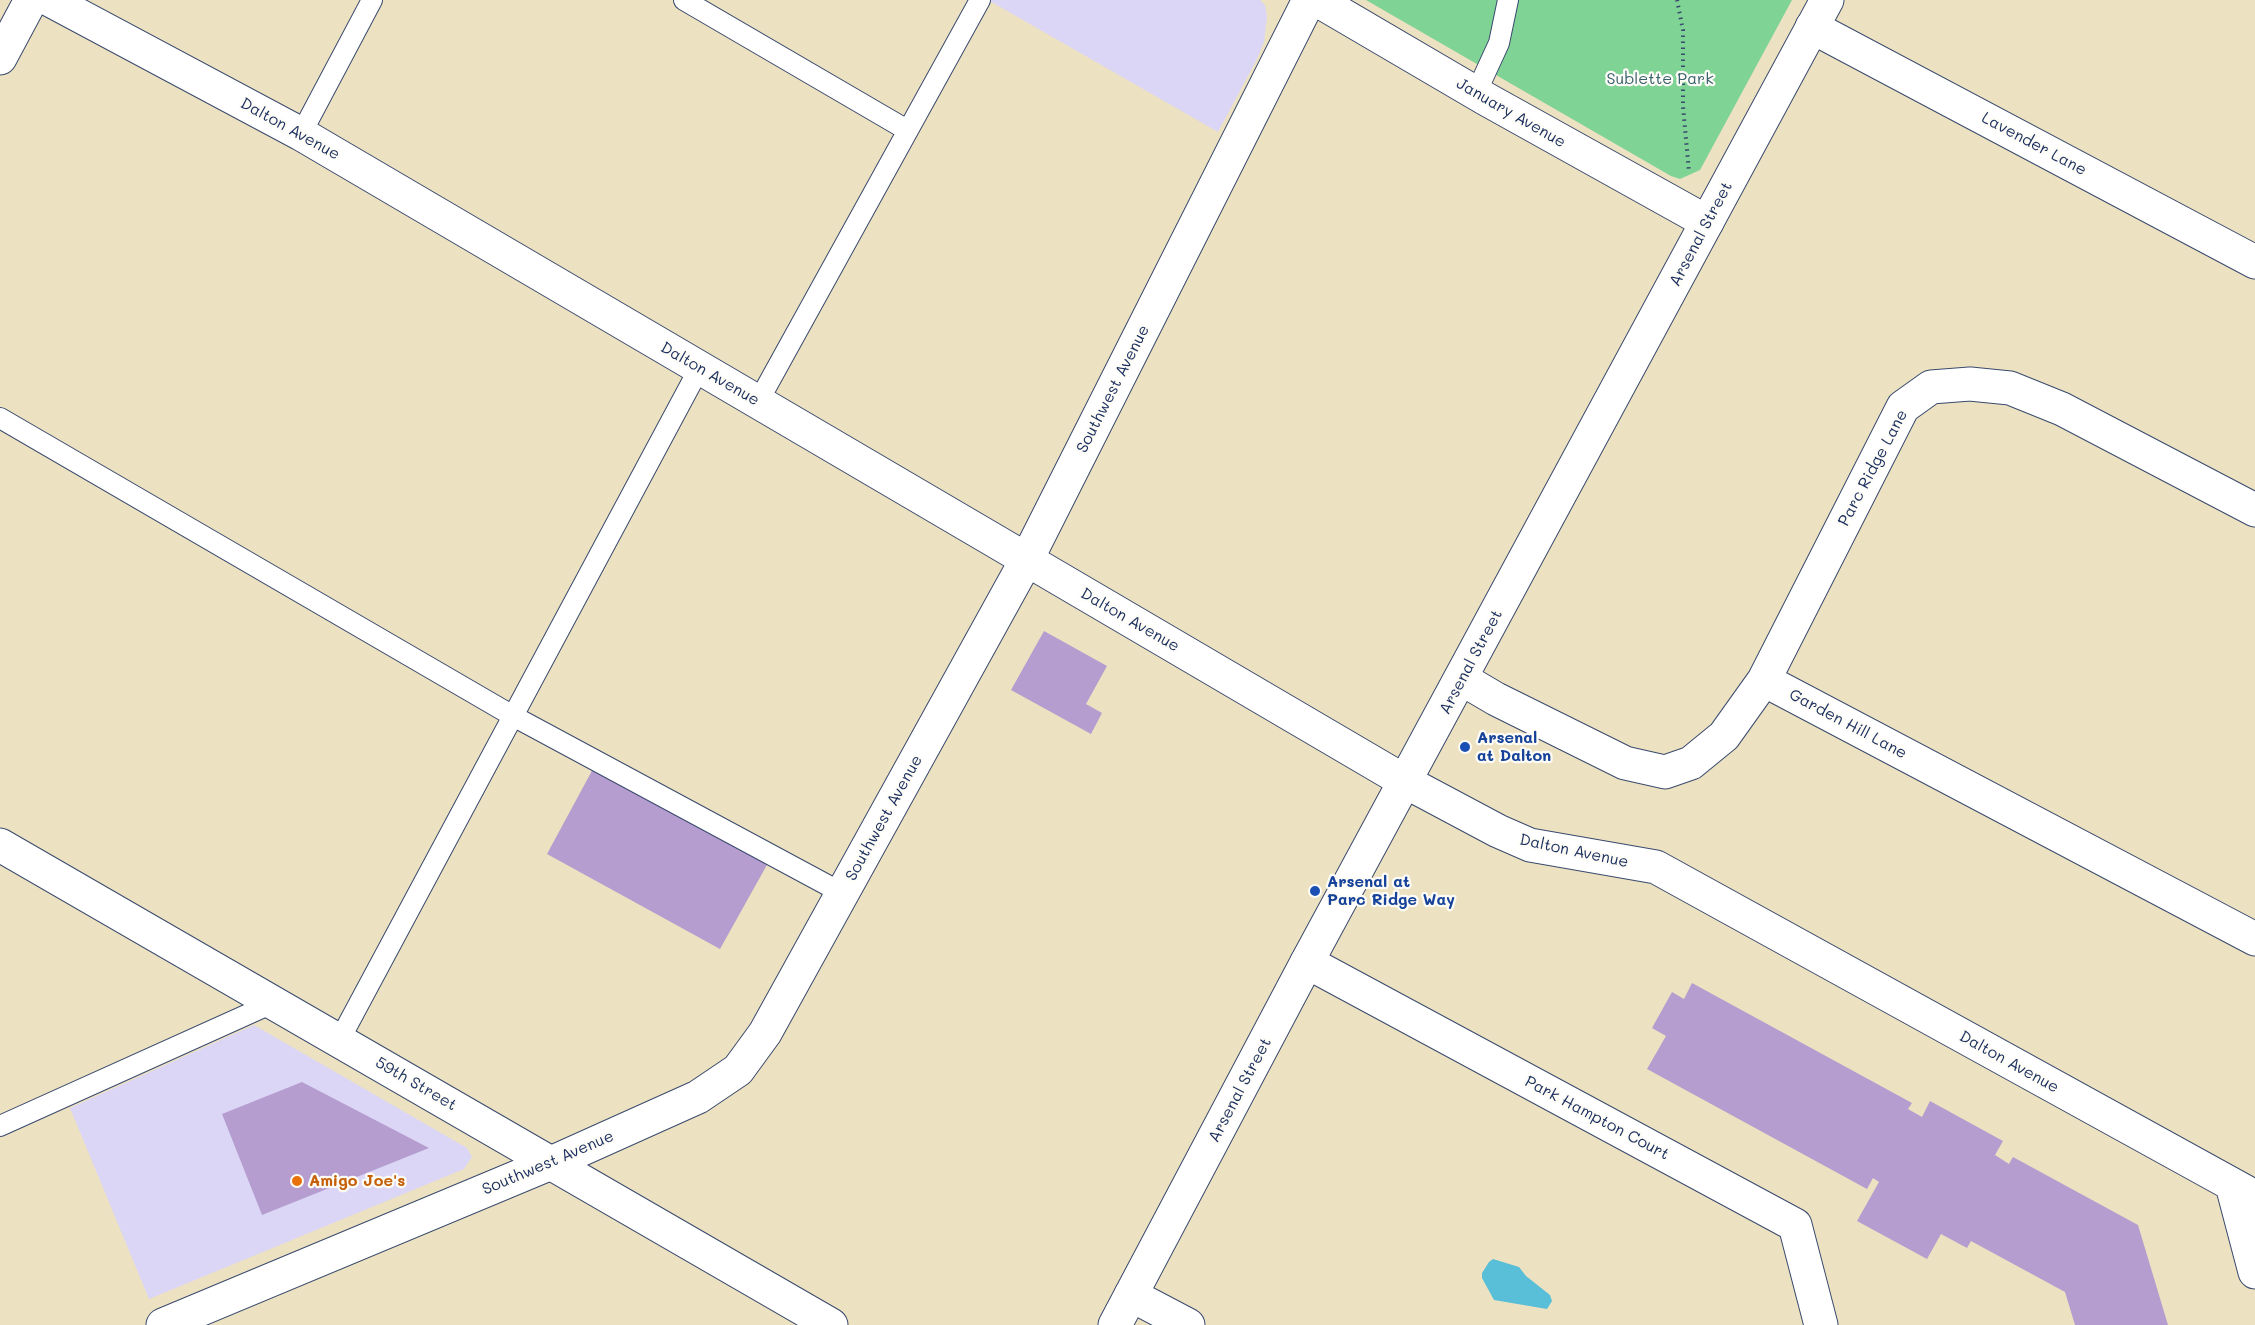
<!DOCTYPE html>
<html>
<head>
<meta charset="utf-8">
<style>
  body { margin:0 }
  canvas { display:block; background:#ece1c0 }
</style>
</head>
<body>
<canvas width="2255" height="1325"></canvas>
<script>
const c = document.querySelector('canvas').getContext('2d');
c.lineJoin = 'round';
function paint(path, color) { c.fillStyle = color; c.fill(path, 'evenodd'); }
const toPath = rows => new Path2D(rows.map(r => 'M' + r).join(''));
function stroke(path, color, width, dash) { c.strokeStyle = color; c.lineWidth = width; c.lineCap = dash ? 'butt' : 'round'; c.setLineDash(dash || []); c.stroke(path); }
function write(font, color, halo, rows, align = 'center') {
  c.font = font + ' Mali,sans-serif'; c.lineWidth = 4.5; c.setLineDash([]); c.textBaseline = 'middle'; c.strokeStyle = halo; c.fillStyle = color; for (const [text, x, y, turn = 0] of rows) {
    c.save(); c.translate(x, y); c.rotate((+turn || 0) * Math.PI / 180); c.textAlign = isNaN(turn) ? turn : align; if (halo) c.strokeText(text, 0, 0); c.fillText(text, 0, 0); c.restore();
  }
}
const built = toPath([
  [988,0,1260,0,1265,5,1267,17,1264,42,1257,59,1218,132],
  [254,1025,467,1148,472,1157,464,1169,149,1299,70,1108]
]);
const green = toPath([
  [1366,0,1792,0,1700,170,1680,179,1671,176]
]);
const water = toPath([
  [1493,1259,1519,1267,1526,1276,1550,1295,1552,1301,1547,1309,1494,1300,1482,1278,1482,1273,1489,1262]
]);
const building = toPath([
  [1044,631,1107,666,1086,704,1102,713,1091,734,1011,690],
  [594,767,768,863,720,949,547,854],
  [1692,983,1912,1103,1908,1109,1922,1117,1930,1101,2003,1141,1995,1155,2009,1164,2013,1157,2138,1225,2168,1325,2075,1325,2065,1292,1971,1241,1967,1248,1941,1234,1927,1259,1857,1221,1879,1182,1873,1178,1867,1189,1647,1069,1666,1036,1652,1028,1672,992,1684,999],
  [302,1082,429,1148,262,1215,222,1114]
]);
const path = toPath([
  [1677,0,1683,30,1683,106,1689,172]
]);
const lane = toPath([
  [684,0,907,130],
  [1476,93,1499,43,1508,0],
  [301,134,372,0],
  [758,402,980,0],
  [0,418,513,716,842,893],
  [340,1039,700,367],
  [0,1126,275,1002]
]);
const street = toPath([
  [50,0,301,134,1406,782,1498,831,1530,845,1656,867,2255,1197],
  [1317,0,1486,99,1707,222],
  [1812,27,2255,262],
  [0,58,31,0],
  [1462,679,1496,699,1625,763,1665,772,1691,763,1724,736,1764,680,1903,407,1931,387,1970,384,2010,388,2062,409,2255,510],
  [1764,680,2255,939],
  [0,845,831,1325],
  [1307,962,1795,1225,1821,1325],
  [2232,1185,2255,1272],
  [1131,1295,1188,1325]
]);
const secondary = toPath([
  [163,1325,551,1163,698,1097,738,1070,765,1033,1027,559,1309,0],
  [1115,1325,1307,962,1827,0]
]);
const markers = [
  [1465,747,6,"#1a4fb4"],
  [1315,891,6,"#1a4fb4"],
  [297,1181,6,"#e8710a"]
];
const parkNames = [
  ["Sublette Park",1660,79]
];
const streetNames = [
  ["January Avenue",1511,113,30],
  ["Dalton Avenue",290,129,29],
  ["Lavender Lane",2034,144,28],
  ["Arsenal Street",1701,234,-62],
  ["Dalton Avenue",710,374,30],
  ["Southwest Avenue",1113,389,-63],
  ["Parc Ridge Lane",1873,468,-62],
  ["Dalton Avenue",1130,620,30],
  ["Arsenal Street",1471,662,-62],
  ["Garden Hill Lane",1848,724,28],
  ["Southwest Avenue",884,818,-61],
  ["Dalton Avenue",1574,851,12],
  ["Dalton Avenue",2009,1062,29],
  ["59th Street",416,1084,30],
  ["Arsenal Street",1240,1090,-62],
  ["Park Hampton Court",1597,1118,28],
  ["Southwest Avenue",548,1163,-23]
];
const transitNames = [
  ["Arsenal",1477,738],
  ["at Dalton",1477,756],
  ["Arsenal at",1327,882],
  ["Parc Ridge Way",1327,900]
];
const foodNames = [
  ["Amigo Joe's",309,1181]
];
paint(built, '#dcd6f6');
paint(green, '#7fd395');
paint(water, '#59bed7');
paint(building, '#b59dd0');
stroke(lane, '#3a4a6d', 22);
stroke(street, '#3a4a6d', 35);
stroke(secondary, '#3a4a6d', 35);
stroke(path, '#3a4a6d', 4, [1.5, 4.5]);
stroke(lane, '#fff', 20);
stroke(street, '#fff', 33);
stroke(secondary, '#fff', 33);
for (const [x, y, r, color] of markers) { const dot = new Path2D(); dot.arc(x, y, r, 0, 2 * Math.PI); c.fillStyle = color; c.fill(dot); stroke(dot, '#fdfcf7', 2); }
write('16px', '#39606e', '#fdfcf7', parkNames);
write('16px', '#1b2f5e', '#fdfcf7', streetNames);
write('bold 16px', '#164399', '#fdfcf7', transitNames, 'left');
write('bold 16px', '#c56008', '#fdfcf7', foodNames, 'left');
</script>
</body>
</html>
